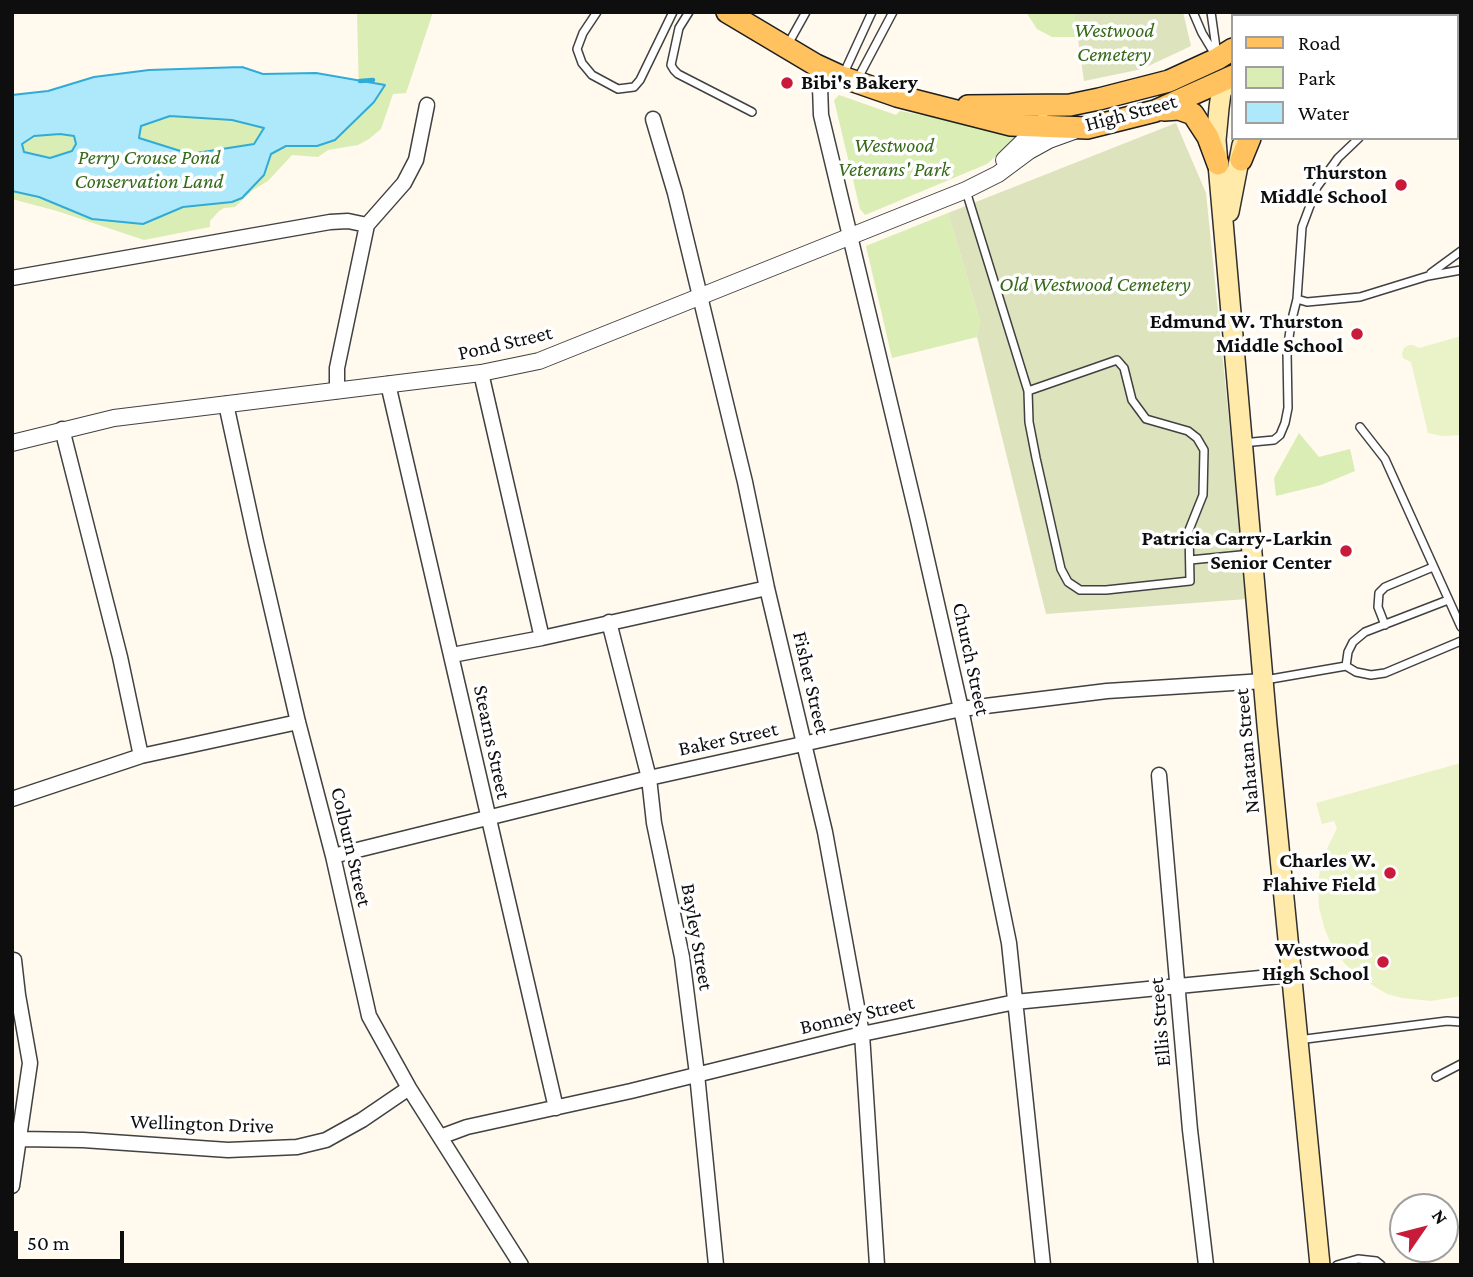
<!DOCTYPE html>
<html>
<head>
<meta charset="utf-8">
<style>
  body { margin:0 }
  #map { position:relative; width:1473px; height:1277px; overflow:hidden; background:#fff9ee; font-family:"Crimson Pro",serif }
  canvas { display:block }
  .frame { position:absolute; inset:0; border:14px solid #0e0e0e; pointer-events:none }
  .legend { position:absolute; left:1231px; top:14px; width:228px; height:126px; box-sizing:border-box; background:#fff; border:2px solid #9f9f9f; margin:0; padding:9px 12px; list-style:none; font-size:21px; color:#0e0e0e }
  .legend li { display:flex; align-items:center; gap:14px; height:35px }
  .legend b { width:35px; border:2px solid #9f9f9f }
  .north { position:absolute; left:1389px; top:1193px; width:70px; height:70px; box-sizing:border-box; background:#fff; border:2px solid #9f9f9f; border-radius:50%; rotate:55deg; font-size:19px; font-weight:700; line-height:28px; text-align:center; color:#0e0e0e }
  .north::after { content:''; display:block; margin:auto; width:24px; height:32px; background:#c81b3a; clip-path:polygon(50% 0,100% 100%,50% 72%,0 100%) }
  .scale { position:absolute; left:14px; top:1231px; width:110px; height:32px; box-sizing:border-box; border:4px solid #0e0e0e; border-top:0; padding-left:9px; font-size:21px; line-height:24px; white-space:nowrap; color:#0e0e0e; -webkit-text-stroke:5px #fff; paint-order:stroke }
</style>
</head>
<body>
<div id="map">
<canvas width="1473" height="1277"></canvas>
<div class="frame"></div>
<ul class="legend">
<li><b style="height:9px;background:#ffc25e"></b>Road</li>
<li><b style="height:19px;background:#d9edb4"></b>Park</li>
<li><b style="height:19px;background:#aee8fb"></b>Water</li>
</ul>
<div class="north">N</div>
<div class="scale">50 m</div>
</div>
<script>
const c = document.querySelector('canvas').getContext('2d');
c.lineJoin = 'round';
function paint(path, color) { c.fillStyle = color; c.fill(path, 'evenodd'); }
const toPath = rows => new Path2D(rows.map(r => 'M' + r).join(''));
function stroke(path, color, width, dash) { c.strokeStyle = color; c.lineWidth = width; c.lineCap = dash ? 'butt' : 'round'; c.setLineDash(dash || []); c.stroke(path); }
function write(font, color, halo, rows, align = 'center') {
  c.font = font + ' "Crimson Pro",serif'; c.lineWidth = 7; c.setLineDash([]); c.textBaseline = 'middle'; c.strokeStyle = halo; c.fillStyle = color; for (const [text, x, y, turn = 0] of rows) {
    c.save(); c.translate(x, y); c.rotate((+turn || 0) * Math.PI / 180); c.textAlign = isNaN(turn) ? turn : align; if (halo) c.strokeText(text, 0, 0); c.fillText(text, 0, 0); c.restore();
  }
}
const green = toPath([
  [357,12,433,12,406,93,393,94,381,129,369,139,358,145,328,150,318,157,292,155,268,181,253,190,235,207,224,208,219,211,210,221,210,227,144,240,57,211,12,199,12,125,359,95],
  [1026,12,1117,12,1080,37,1052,37,1037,29],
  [839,95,896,115,900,111,1013,132,1016,139,987,164,865,215,860,209,834,100],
  [948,213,980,321,977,337,892,358,866,246],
  [1299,433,1319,457,1350,449,1355,471,1321,485,1276,496,1274,478]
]);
const cemetery = toPath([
  [1074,12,1183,12,1191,46,1142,69,1084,81],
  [1176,123,1206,193,1247,599,1046,614,977,337,980,321,948,213]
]);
const pitch = toPath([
  [1461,336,1461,435,1442,436,1428,433,1411,362,1403,358,1402,353,1404,348,1409,345,1413,345,1419,348],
  [1461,763,1461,996,1431,1001,1402,998,1387,994,1359,977,1345,964,1332,946,1325,930,1319,908,1318,884,1321,861,1337,828,1334,821,1322,824,1316,803]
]);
const water = toPath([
  [242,67,263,74,316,73,385,85,374,102,335,140,317,146,286,146,271,154,264,175,242,198,232,202,183,207,143,224,92,219,39,197,12,191,12,95,48,91,94,77,149,70,242,67],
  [170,116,232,120,264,128,254,144,190,154,139,138,141,126,170,116],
  [60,134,74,136,76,144,72,151,50,158,24,152,22,144,34,136,60,134]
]);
const stream = toPath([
  [360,81,373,80]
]);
const service = toPath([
  [597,12,583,33,577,49,582,63,592,75,618,89,634,87,640,80,673,12],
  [689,12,679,28,671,65,674,70,678,74,752,112],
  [1193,12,1202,33,1217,58],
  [1211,12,1217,55],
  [1457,25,1461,15],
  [787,46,806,12],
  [843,75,872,12],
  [857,80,893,12],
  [966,191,1028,391,1029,422,1036,458,1061,569,1068,582,1080,590,1106,590,1190,581,1189,530,1203,495,1204,450,1197,438,1188,431,1146,419,1132,400,1124,368,1117,360,1028,391],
  [1431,273,1461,251],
  [1297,299,1307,302,1360,297,1428,276,1461,270],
  [1360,427,1385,459,1461,627],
  [1242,443,1274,440,1280,435,1285,423,1288,408,1287,352,1291,323,1297,299,1302,227,1317,187,1338,158,1359,138],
  [1190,560,1251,554],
  [1385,625,1378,607,1379,593,1385,587,1433,567],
  [1346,666,1348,652,1353,642,1365,632,1448,600],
  [1265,680,1346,666,1356,672,1371,675,1385,673,1461,641],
  [1298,1040,1447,1021,1461,1022],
  [1436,1077,1461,1064],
  [1337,1265,1358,1259,1376,1261,1381,1265]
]);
const minor = toPath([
  [828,70,820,86,821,115,918,520,961,709,1009,943,1043,1265],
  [653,119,675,193,745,482,767,588,825,832,862,1034,877,1265],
  [12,278,330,222,348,221,367,225],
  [481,373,542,638],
  [388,384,556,1108],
  [337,391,337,368,367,225,404,183,416,160,427,105],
  [226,404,256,542,298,722,333,856,369,1016,409,1088,521,1265],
  [62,429,120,657,141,756],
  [609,622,649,778,654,823,682,957,697,1074,716,1265],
  [452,655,542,638,767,588],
  [1159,775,1190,1130,1206,1265],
  [12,799,141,756,298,722],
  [333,856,649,778,961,709,1107,691,1264,681],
  [440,1137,467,1127,631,1091,862,1034,1015,1002,1291,975],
  [19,1139,83,1140,228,1150,297,1147,326,1140,362,1120,409,1088],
  [12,1186,30,1063,18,995,14,960]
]);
const tertiary = toPath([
  [1004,160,1043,122],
  [12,443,114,418,481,373,539,361,966,190,998,174,1029,151,1049,140,1074,131]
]);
const secondary = toPath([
  [1228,79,1221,93,1219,108,1216,140,1218,164,1267,725,1320,1265],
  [1229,212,1242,145]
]);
const primary = toPath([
  [727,12,816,65,842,77,897,96,1011,125,1087,128,1155,111,1233,76],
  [1280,16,1284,12],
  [1321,16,1325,12],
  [968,106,1070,105,1099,99,1169,81,1217,59,1233,49],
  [1164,110,1179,109,1193,114,1208,137,1218,164],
  [1241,160,1250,138]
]);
const markers = [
  [787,83,7,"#c81b3a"],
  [1401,185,7,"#c81b3a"],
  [1357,334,7,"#c81b3a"],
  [1346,551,7,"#c81b3a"],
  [1390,873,7,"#c81b3a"],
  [1383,962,7,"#c81b3a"]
];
const parkNames = [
  ["Westwood",1114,31],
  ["Cemetery",1114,55],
  ["Westwood",894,146],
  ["Veterans' Park",894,170],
  ["Perry Crouse Pond",149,158],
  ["Conservation Land",149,182],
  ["Old Westwood Cemetery",1095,285]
];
const poiNames = [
  ["Bibi's Bakery",801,83,"left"],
  ["Thurston",1387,173],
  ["Middle School",1387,197],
  ["Edmund W. Thurston",1343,322],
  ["Middle School",1343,346],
  ["Patricia Carry-Larkin",1332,539],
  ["Senior Center",1332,563],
  ["Charles W.",1376,861],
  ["Flahive Field",1376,885],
  ["Westwood",1369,950],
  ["High School",1369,974]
];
const streetNames = [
  ["High Street",1131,113,-15],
  ["Pond Street",505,343,-13],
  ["Church Street",971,659,78],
  ["Fisher Street",811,683,77],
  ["Baker Street",728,739,-12],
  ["Stearns Street",492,742,78],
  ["Nahatan Street",1247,751,-95],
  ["Colburn Street",351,847,77],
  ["Bayley Street",697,937,80],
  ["Bonney Street",857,1015,-13],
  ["Ellis Street",1160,1022,-95],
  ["Wellington Drive",202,1124,2]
];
paint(green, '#d9edb4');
paint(cemetery, '#dce3bd');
paint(pitch, '#eaf3c7');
paint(water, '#aee8fb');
stroke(water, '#30abd7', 2);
stroke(stream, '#30abd7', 4.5);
stroke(service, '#414141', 10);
stroke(minor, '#414141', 17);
stroke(tertiary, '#414141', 18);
stroke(secondary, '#303030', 22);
stroke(primary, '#1f1f1f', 24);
stroke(service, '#fff', 7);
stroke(minor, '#fff', 14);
stroke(tertiary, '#fff', 16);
stroke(secondary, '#ffeaa9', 19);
stroke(primary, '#ffc25e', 21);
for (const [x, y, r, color] of markers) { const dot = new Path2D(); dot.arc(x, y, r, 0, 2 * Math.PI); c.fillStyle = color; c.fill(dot); stroke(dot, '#fff', 2.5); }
write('italic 21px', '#356a19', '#fff', parkNames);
write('bold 21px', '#0e0e0e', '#fff', poiNames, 'right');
write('21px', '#0e0e0e', '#fff', streetNames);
</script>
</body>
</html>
